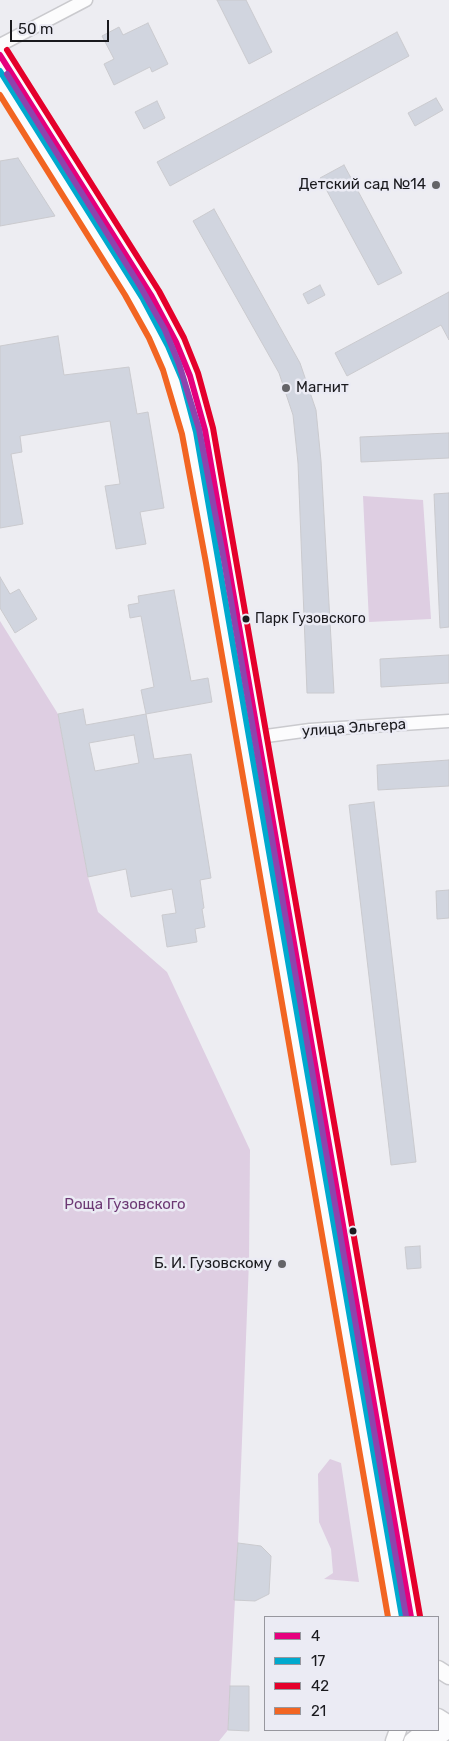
<!DOCTYPE html>
<html>
<head>
<meta charset="utf-8">
<style>
  body { margin:0 }
  #map { position:relative; width:449px; height:1741px; overflow:hidden; background:#ededf2; font-family:Rubik,sans-serif }
  canvas { display:block }
  .legend { position:absolute; left:264px; top:1616px; width:175px; height:115px; box-sizing:border-box; background:#ebebf4; border:1px solid #97979e; margin:0; padding:6px 9px; list-style:none; font-size:15px; color:#1a1a1e }
  .legend li { display:flex; align-items:center; gap:10px; height:25px }
  .legend b { width:25px; border:1px solid #97979e }
  .scale { position:absolute; left:10px; top:20px; width:99px; height:22px; box-sizing:border-box; border:2px solid #1a1a1e; border-top:0; padding-left:6px; font-size:15px; line-height:18px; white-space:nowrap; color:#1a1a1e; -webkit-text-stroke:4px #ebebf4; paint-order:stroke }
</style>
</head>
<body>
<div id="map">
<canvas width="449" height="1741"></canvas>
<ul class="legend">
<li><b style="height:6px;background:#e5007d"></b>4</li>
<li><b style="height:6px;background:#00a9ce"></b>17</li>
<li><b style="height:6px;background:#e4002b"></b>42</li>
<li><b style="height:6px;background:#f26522"></b>21</li>
</ul>
<div class="scale">50 m</div>
</div>
<script>
const c = document.querySelector('canvas').getContext('2d');
c.lineJoin = 'round';
function paint(path, color) { c.fillStyle = color; c.fill(path, 'evenodd'); }
const toPath = rows => new Path2D(rows.map(r => 'M' + r).join(''));
function stroke(path, color, width, dash) { c.strokeStyle = color; c.lineWidth = width; c.lineCap = dash ? 'butt' : 'round'; c.setLineDash(dash || []); c.stroke(path); }
function write(font, color, halo, rows, align = 'center') {
  c.font = font + ' Rubik,sans-serif'; c.lineWidth = 5; c.setLineDash([]); c.textBaseline = 'middle'; c.strokeStyle = halo; c.fillStyle = color; for (const [text, x, y, turn = 0] of rows) {
    c.save(); c.translate(x, y); c.rotate((+turn || 0) * Math.PI / 180); c.textAlign = isNaN(turn) ? turn : align; if (halo) c.strokeText(text, 0, 0); c.fillText(text, 0, 0); c.restore();
  }
}
const green = toPath([
  [363,496,423,500,431,619,369,622],
  [0,621,58,714,88,877,98,912,167,972,250,1150,249,1261,238,1543,228,1730,219,1741,0,1741],
  [330,1459,341,1463,359,1582,324,1579,333,1573,331,1549,319,1522,318,1474]
]);
const building = toPath([
  [217,0,246,0,272,52,249,64,217,0],
  [148,23,168,64,152,72,150,67,114,85,104,64,114,59,102,36,119,27,123,35,148,23],
  [397,32,409,56,170,186,157,162,397,32],
  [436,98,443,110,415,126,408,113,436,98],
  [157,101,165,118,144,129,135,112,157,101],
  [18,158,55,216,0,226,0,161,18,158],
  [344,165,402,273,378,285,320,178,344,165],
  [214,209,300,363,316,410,321,461,334,693,307,693,298,463,293,415,279,373,193,221,214,209],
  [320,285,325,295,308,304,303,294,320,285],
  [449,292,449,340,441,325,347,376,335,353,449,292],
  [58,336,64,375,129,367,137,414,148,412,164,508,140,512,146,544,116,549,105,486,120,484,110,421,20,436,22,452,11,454,23,524,0,528,0,346,58,336],
  [449,433,449,458,361,462,360,437,449,433],
  [449,493,449,627,440,628,434,494,449,493],
  [0,577,10,594,19,589,37,619,15,633,0,608,0,577],
  [174,590,191,681,208,678,212,702,146,714,141,690,154,687,141,616,130,618,128,605,139,603,138,596,174,590],
  [449,655,449,683,381,687,380,659,449,655],
  [83,709,86,725,146,714,154,759,191,754,211,878,200,880,204,908,202,909,205,927,195,929,197,942,167,947,162,915,176,913,172,889,131,897,126,869,88,877,58,714,83,709],
  [134,735,139,763,95,771,89,743,134,735],
  [449,760,449,786,378,790,377,765,449,760],
  [374,802,416,1162,391,1165,349,805,374,802],
  [449,890,449,918,437,919,436,891,449,890],
  [420,1246,421,1268,407,1269,405,1247,420,1246],
  [238,1543,261,1546,271,1556,269,1594,255,1601,234,1600,238,1543],
  [230,1686,249,1686,249,1731,228,1730,230,1686]
]);
const minor = toPath([
  [0,45,86,0],
  [259,737,310,730,449,721]
]);
const major = toPath([
  [0,55,151,295,176,342,190,376,205,430,411,1617],
  [0,79,133,291,157,334,171,367,191,432,215,561,397,1617],
  [438,1669,449,1676],
  [438,1717,449,1724],
  [394,1741,398,1730],
  [412,1741,426,1730],
  [433,1741,449,1729]
]);
const bus1 = toPath([
  [0,55,151,295,176,342,190,376,205,430,411,1617]
]);
const bus2 = toPath([
  [0,71,143,299,168,346,182,379,196,432,402,1617]
]);
const bus3 = toPath([
  [7,50,159,291,184,338,198,373,213,428,420,1616]
]);
const bus4 = toPath([
  [0,95,125,295,149,338,163,370,182,434,206,563,388,1617]
]);
const bus5 = toPath([
  [7,74,140,286,165,330,179,364,199,429,224,560,406,1616]
]);
const markers = [
  [436,185,5,"#646468"],
  [286,388,5,"#646468"],
  [246,619,4.5,"#1a1a1e"],
  [353,1231,4.5,"#1a1a1e"],
  [282,1264,5,"#646468"]
];
const busNames = [
  ["Парк Гузовского",255,619]
];
const poiNames = [
  ["Детский сад №14",426,185],
  ["Магнит",296,388,"left"],
  ["Б. И. Гузовскому",272,1264]
];
const streetNames = [
  ["улица Эльгера",354,728,-4]
];
const parkNames = [
  ["Роща Гузовского",125,1205]
];
paint(green, '#decee2');
paint(building, '#d1d5df');
stroke(building, '#cacace', 1);
stroke(minor, '#cacace', 15);
stroke(major, '#cacace', 19);
stroke(minor, '#fcfcfd', 12);
stroke(major, '#fcfcfd', 16);
stroke(bus1, '#e5007d', 6);
stroke(bus2, '#00a9ce', 6);
stroke(bus3, '#e4002b', 6);
stroke(bus4, '#f26522', 6);
stroke(bus5, '#8e44ad', 6);
for (const [x, y, r, color] of markers) { const dot = new Path2D(); dot.arc(x, y, r, 0, 2 * Math.PI); c.fillStyle = color; c.fill(dot); stroke(dot, '#ebebf4', 2); }
write('14px', '#1a1a1e', '#ebebf4', busNames, 'left');
write('15px', '#1a1a1e', '#ebebf4', poiNames, 'right');
write('15px', '#1a1a1e', '#ebebf4', streetNames);
write('15px', '#6d3974', '#ebebf4', parkNames);
</script>
</body>
</html>
